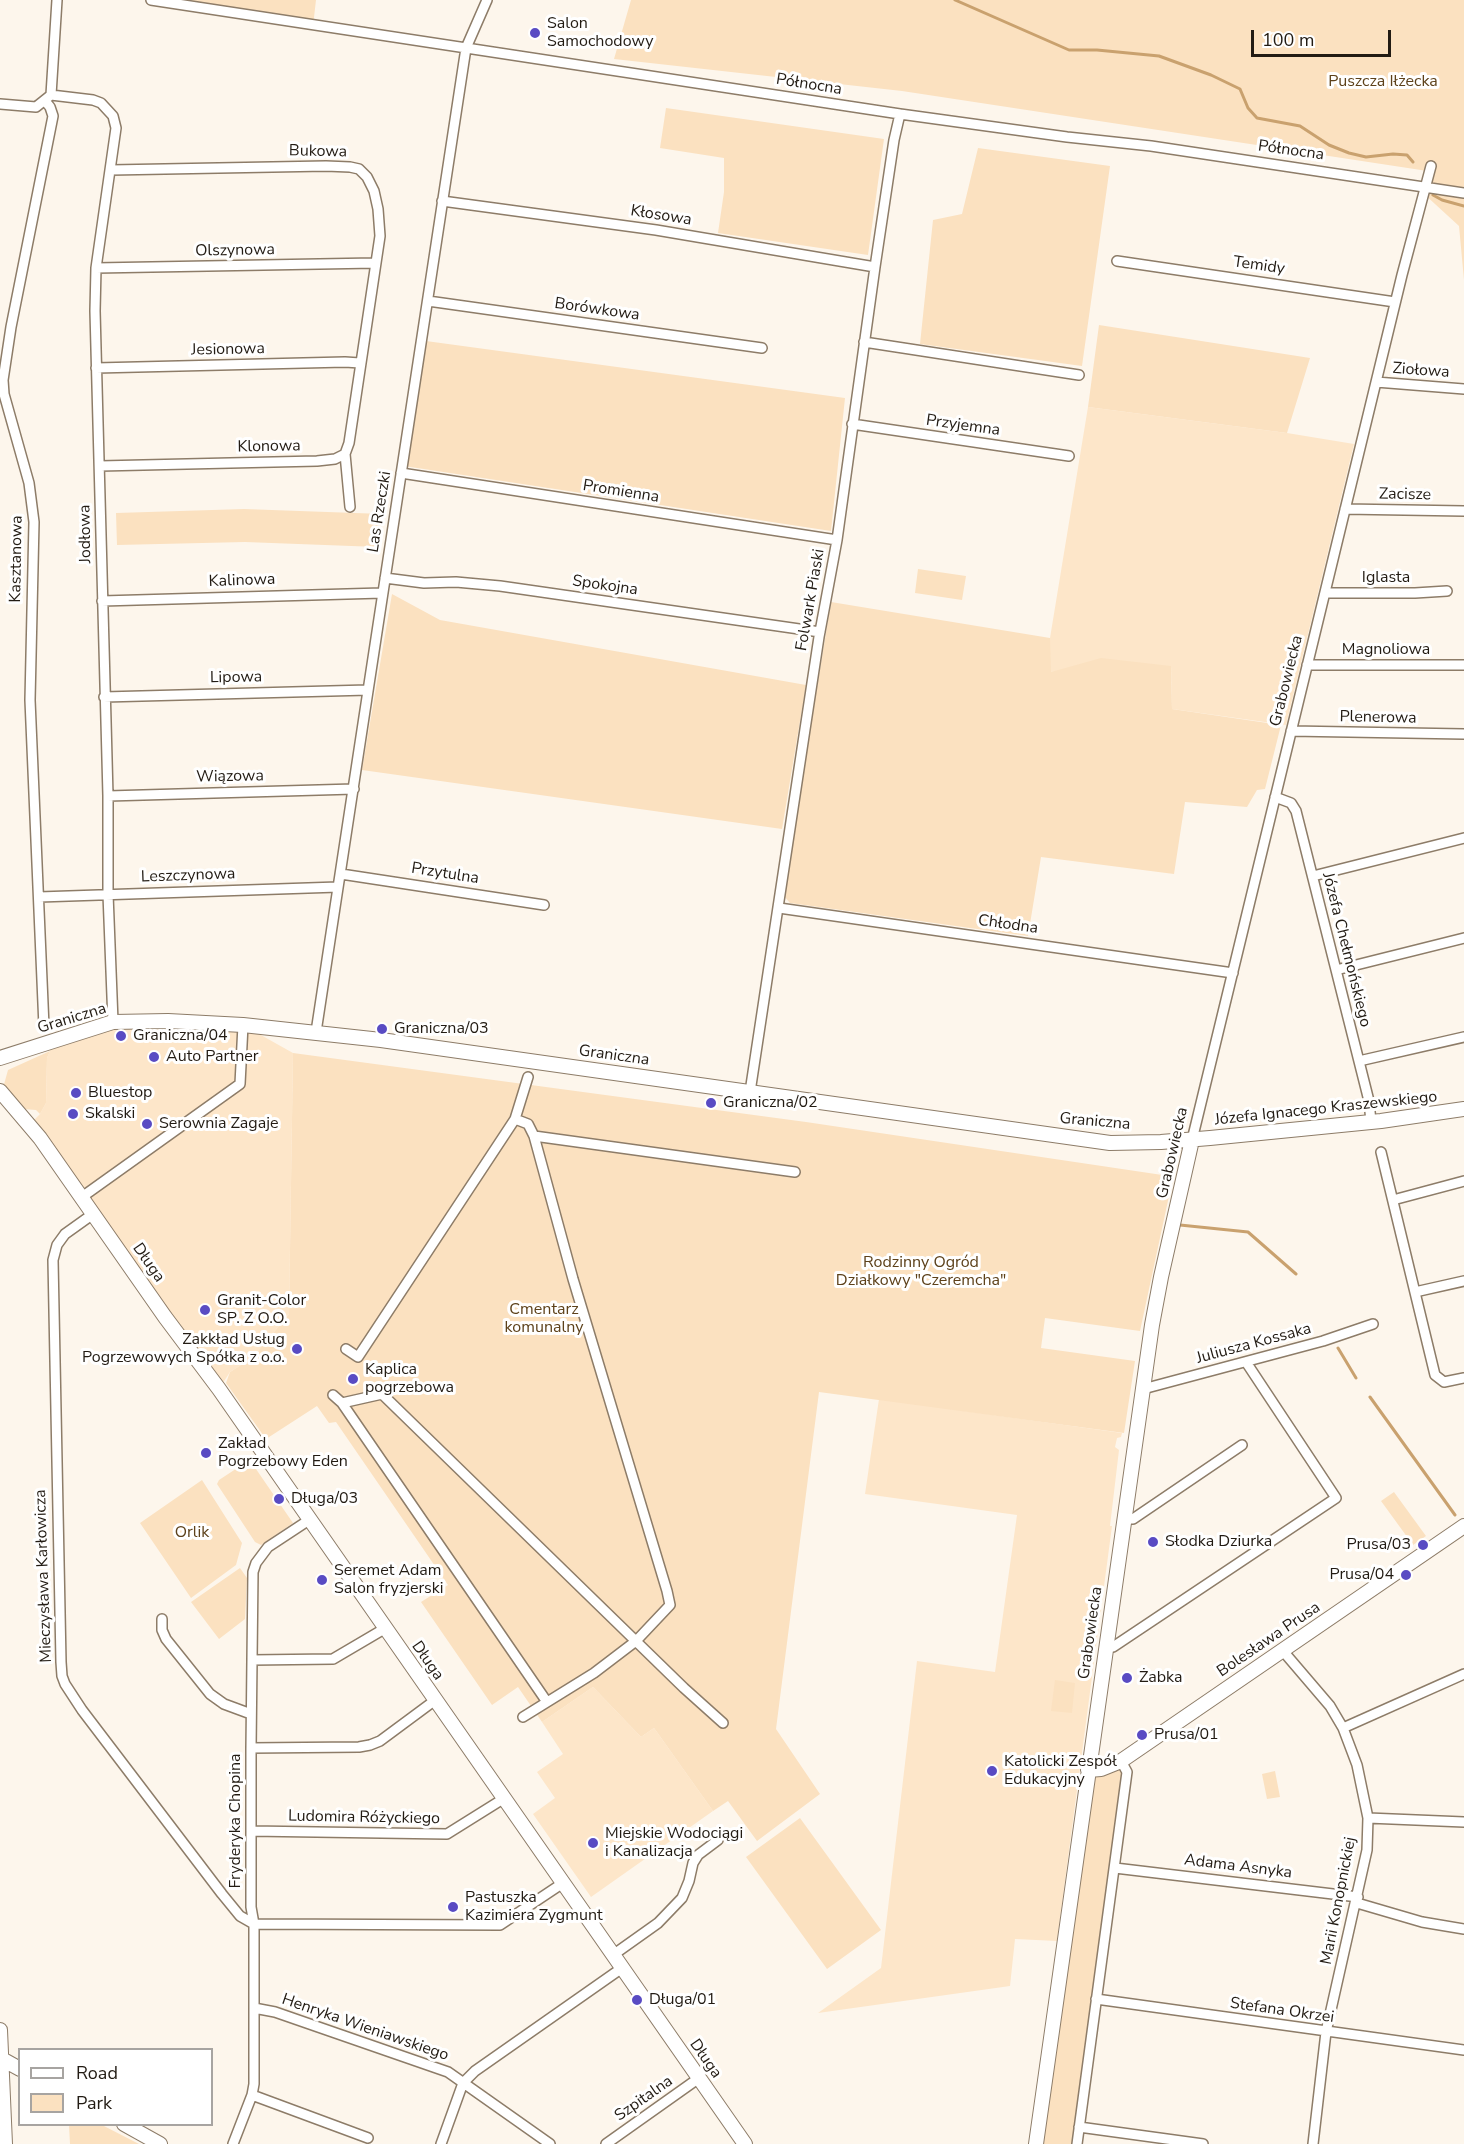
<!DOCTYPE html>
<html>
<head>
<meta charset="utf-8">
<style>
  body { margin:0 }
  #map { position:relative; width:1464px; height:2144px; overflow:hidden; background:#fdf6ec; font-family:"Nunito Sans",sans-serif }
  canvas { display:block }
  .legend { position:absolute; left:18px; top:2048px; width:195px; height:78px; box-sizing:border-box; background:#fff; border:2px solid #a7a4a1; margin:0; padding:8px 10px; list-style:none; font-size:18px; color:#221b13 }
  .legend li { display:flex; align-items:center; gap:12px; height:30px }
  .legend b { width:30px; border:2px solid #a7a4a1 }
  .scale { position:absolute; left:1251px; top:30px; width:140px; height:27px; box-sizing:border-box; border:3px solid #221b13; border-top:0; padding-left:8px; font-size:18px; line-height:21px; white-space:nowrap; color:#221b13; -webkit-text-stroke:4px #fff; paint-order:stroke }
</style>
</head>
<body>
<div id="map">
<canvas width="1464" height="2144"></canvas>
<ul class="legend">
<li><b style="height:8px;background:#fff"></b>Road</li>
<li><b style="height:16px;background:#fbe1c0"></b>Park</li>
</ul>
<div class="scale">100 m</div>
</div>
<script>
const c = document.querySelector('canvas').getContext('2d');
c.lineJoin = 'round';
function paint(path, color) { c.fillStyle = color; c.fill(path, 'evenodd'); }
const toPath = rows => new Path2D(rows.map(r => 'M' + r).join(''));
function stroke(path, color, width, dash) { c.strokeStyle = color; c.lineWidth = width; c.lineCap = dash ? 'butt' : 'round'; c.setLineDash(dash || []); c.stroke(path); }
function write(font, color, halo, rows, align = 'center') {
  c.font = font + ' "Nunito Sans",sans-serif'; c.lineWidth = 6; c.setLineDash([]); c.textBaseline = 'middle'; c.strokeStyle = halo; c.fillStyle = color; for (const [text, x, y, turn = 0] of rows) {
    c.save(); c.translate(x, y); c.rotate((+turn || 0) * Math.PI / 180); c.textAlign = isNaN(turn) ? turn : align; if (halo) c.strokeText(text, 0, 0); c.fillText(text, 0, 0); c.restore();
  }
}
const built = toPath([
  [1088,407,1287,433,1354,444,1286,725,1172,709,1171,666,1050,672,1050,638],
  [113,1022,243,1025,293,1053,289,1314,252,1358,230,1372,219,1389,28,1126,40,1114,46,1103,47,1058,50,1051,47,1044],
  [879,1399,1122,1433,1121,1437,1117,1438,1115,1447,1119,1450,1110,1526,1112,1526,1057,1941,1015,1939,1010,1986,818,2013,881,1968,917,1661,995,1672,1017,1515,865,1494],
  [593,1687,641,1737,654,1728,713,1811,591,1897,533,1814,555,1798,537,1772,563,1754,542,1722]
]);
const green = toPath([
  [151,0,316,0,313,26],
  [631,0,1464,0,1464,280,1459,226,1423,193,1434,172,902,91,614,59],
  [666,108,884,139,868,255,718,233,724,192,724,158,660,148],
  [978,148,1110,166,1082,366,920,344,933,220,962,214],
  [1099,325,1310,358,1287,433,1088,407],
  [426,341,845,398,831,531,404,466],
  [244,509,383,514,378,547,245,542,117,545,116,513],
  [918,569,966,576,962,600,915,593],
  [392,594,440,620,806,685,782,829,362,770],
  [831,602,1050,638,1051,672,1101,658,1171,666,1172,709,1281,725,1265,789,1257,790,1247,807,1185,802,1174,874,1041,857,1028,936,790,903,783,895],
  [50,1051,47,1058,46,1103,40,1114,36,1110,23,1109,3,1088,8,1070],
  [293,1053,806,1122,1169,1176,1172,1182,1140,1331,1045,1318,1041,1348,1135,1361,1124,1433,819,1392,776,1729,820,1794,757,1841,728,1801,713,1811,654,1728,641,1737,593,1687,542,1722,518,1687,492,1705,421,1602,448,1585,336,1422,329,1423,317,1406,266,1439,226,1383,230,1372,252,1358,289,1314],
  [254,1457,256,1460,254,1463,256,1469,293,1523,261,1545,255,1542,217,1484,219,1480],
  [202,1480,242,1543,236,1565,191,1598,140,1523],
  [1394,1492,1426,1536,1413,1545,1381,1501],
  [240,1568,247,1578,245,1619,219,1639,191,1602],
  [1055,1680,1075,1683,1072,1713,1051,1711],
  [1121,1761,1127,1772,1077,2144,1036,2144,1088,1770],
  [1275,1771,1280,1797,1267,1799,1262,1774],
  [800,1818,881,1930,827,1969,746,1857],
  [69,2125,102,2125,139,2144,70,2144]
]);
const stream = toPath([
  [955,0,1069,50,1097,50,1159,56,1211,75,1240,89,1248,108,1257,118,1300,126,1329,145,1349,153,1366,157,1393,154,1407,155,1413,162],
  [1433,195,1442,200,1464,206],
  [1180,1225,1248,1232,1296,1274],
  [1338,1348,1356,1378],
  [1370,1397,1455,1515]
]);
const street = toPath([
  [151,0,900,114,1067,137,1151,146,1464,193],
  [51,95,93,100,101,103,113,116,116,128,96,268,95,311,108,796,108,894,113,1022],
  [0,104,36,107,51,95,57,0],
  [442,201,656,230,875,267],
  [1117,261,1395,302],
  [96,268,375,263],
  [428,301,762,348],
  [864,342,1079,375],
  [96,368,345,362,360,363],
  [1376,382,1464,389],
  [852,424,1069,456],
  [345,454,350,507],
  [100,466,317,461,335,459,345,454,349,443,380,236,378,209,374,191,367,177,359,169,350,167,326,166,111,170],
  [401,473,837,540],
  [1345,509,1464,511],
  [385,578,424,583,456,582,500,586,820,632],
  [1325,593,1415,593,1447,591],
  [102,601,382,593],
  [1307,665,1464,665],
  [104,697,368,690],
  [1291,731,1464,734],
  [108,796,354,789],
  [1275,797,1291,803,1296,811,1369,1101,1371,1122],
  [341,874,544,905],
  [1313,876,1464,838],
  [39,897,338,887],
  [779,908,1233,973],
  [1336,970,1464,938],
  [44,1027,30,700,34,522,29,483,4,394,3,380,11,327,53,116,50,107,45,101],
  [316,1032,466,48,487,0],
  [1359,1061,1464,1037],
  [750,1092,819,637,837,540,875,267,894,140,900,114],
  [534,1136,795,1172],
  [1192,1140,1402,275,1431,166],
  [1381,1152,1435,1375,1444,1382,1464,1378],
  [82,1197,240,1084,243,1025],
  [1393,1200,1464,1181],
  [93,1214,65,1234,57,1245,53,1260,61,1662,62,1676,65,1684,82,1710,222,1894,240,1916,254,1924,500,1925,563,1883],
  [1415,1292,1464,1281],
  [346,1349,358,1357,515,1119],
  [1143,1389,1323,1341,1373,1324],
  [333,1395,342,1403,547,1702],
  [342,1403,382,1394,684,1688,723,1723],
  [1124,1519,1133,1519,1242,1445],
  [162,1619,162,1630,166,1639,210,1694,224,1704,251,1714],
  [1105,1646,1113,1647,1336,1498,1246,1362],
  [1283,1651,1330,1706,1343,1728,1357,1765,1368,1818,1367,1850,1326,2032,1313,2144],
  [252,1660,333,1659,384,1629],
  [523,1717,594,1673,636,1641,670,1605,667,1591,573,1279,534,1136,528,1124,515,1119,528,1077],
  [1343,1728,1464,1674],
  [251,1748,359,1747,370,1745,380,1741,434,1701],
  [1368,1818,1464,1822],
  [251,1831,447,1834,503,1799],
  [1115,1868,1358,1897],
  [1357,1903,1422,1922,1464,1929],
  [613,1955,658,1923,682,1898,689,1881,693,1863,698,1855,718,1840],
  [1096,1999,1464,2050],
  [254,2008,275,2012,448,2072,550,2144],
  [252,2095,368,2138],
  [1079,2127,1203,2144],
  [233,2144,252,2095,254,2084,254,1924,251,1907,251,1748,253,1572,256,1563,268,1547,309,1520],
  [441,2144,463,2083,475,2071,622,1968],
  [606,2144,699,2078],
  [1077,2144,1127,1772,1121,1761]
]);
const secondary = toPath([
  [0,1058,113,1022,168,1021,243,1025,381,1040,1110,1143,1161,1142,1210,1138,1381,1121,1464,1109],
  [0,1091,40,1138,165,1317,219,1389,745,2144],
  [1088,1770,1101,1769,1121,1761,1464,1526],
  [0,2030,5,2144],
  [2,2059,20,2069],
  [124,2124,160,2144],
  [1036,2144,1152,1325,1161,1277,1192,1140]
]);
const markers = [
  [535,33,6,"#594bc3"],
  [382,1029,6,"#594bc3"],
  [121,1036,6,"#594bc3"],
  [154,1057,6,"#594bc3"],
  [76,1093,6,"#594bc3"],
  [711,1103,6,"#594bc3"],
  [73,1114,6,"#594bc3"],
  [147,1124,6,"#594bc3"],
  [205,1310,6,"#594bc3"],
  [297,1349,6,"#594bc3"],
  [353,1379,6,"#594bc3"],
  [206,1453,6,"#594bc3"],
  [279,1499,6,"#594bc3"],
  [1153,1542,6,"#594bc3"],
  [1423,1545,6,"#594bc3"],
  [1406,1575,6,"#594bc3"],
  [322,1580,6,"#594bc3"],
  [1127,1678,6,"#594bc3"],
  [1142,1735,6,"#594bc3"],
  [992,1771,6,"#594bc3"],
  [593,1843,6,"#594bc3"],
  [453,1907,6,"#594bc3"],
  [637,2000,6,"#594bc3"]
];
const poiNames = [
  ["Salon",547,24],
  ["Samochodowy",547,42],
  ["Graniczna/03",394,1029],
  ["Graniczna/04",133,1036],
  ["Auto Partner",166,1057],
  ["Bluestop",88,1093],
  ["Graniczna/02",723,1103],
  ["Skalski",85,1114],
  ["Serownia Zagaje",159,1124],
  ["Granit-Color",217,1301],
  ["SP. Z O.O.",217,1319],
  ["Zakkład Usług",285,1340,"right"],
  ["Pogrzewowych Spółka z o.o.",285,1358,"right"],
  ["Kaplica",365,1370],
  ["pogrzebowa",365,1388],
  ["Zakład",218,1444],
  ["Pogrzebowy Eden",218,1462],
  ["Długa/03",291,1499],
  ["Słodka Dziurka",1165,1542],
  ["Prusa/03",1411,1545,"right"],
  ["Seremet Adam",334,1571],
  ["Salon fryzjerski",334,1589],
  ["Prusa/04",1394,1575,"right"],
  ["Żabka",1139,1678],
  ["Prusa/01",1154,1735],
  ["Katolicki Zespół",1004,1762],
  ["Edukacyjny",1004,1780],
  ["Miejskie Wodociągi",605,1834],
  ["i Kanalizacja",605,1852],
  ["Pastuszka",465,1898],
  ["Kazimiera Zygmunt",465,1916],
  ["Długa/01",649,2000]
];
const parkNames = [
  ["Puszcza Iłżecka",1383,82],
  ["Rodzinny Ogród",921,1263],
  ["Działkowy \"Czeremcha\"",921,1281],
  ["Cmentarz",544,1310],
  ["komunalny",544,1328],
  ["Orlik",192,1533]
];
const streetNames = [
  ["Północna",809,85,9],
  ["Północna",1291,151,8],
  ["Bukowa",318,152,1],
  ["Kłosowa",661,216,9],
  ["Olszynowa",235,251,-1],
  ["Temidy",1259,266,8],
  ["Borówkowa",597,310,8],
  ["Jesionowa",228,350,-1],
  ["Ziołowa",1421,371,4],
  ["Przyjemna",963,426,8],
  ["Klonowa",269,447,-1],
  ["Promienna",621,492,9],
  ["Zacisze",1405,495,1],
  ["Las Rzeczki",380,512,-81],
  ["Jodłowa",86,534,-91],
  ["Kasztanowa",17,559,-89],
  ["Iglasta",1386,578],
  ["Kalinowa",242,581,-2],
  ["Spokojna",605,586,8],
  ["Folwark Piaski",811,600,-80],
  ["Magnoliowa",1386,650],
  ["Lipowa",236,678,-1],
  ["Grabowiecka",1287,681,-76],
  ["Plenerowa",1378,718,1],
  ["Wiązowa",230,777,-1],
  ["Przytulna",445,874,9],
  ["Leszczynowa",188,876,-2],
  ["Chłodna",1008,925,8],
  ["Józefa Chełmońskiego",1346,950,76],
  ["Graniczna",72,1019,-17],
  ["Graniczna",614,1056,8],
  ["Józefa Ignacego Kraszewskiego",1326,1109,-6],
  ["Graniczna",1095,1122,5],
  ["Grabowiecka",1173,1153,-77],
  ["Długa",148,1263,55],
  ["Juliusza Kossaka",1254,1344,-15],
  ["Mieczysława Karłowicza",44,1576,-92],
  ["Grabowiecka",1091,1633,-82],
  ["Bolesława Prusa",1269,1640,-34],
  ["Długa",427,1661,55],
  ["Ludomira Różyckiego",364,1818,1],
  ["Fryderyka Chopina",236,1821,-90],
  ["Adama Asnyka",1238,1867,7],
  ["Marii Konopnickiej",1339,1901,-79],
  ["Stefana Okrzei",1282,2011,8],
  ["Henryka Wieniawskiego",365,2028,19],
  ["Długa",705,2059,55],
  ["Szpitalna",644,2099,-35]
];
paint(built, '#fde6c9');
paint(green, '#fbe1c0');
stroke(stream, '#c9a16e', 3);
stroke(street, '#8d7c68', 12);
stroke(secondary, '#8d7c68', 16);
stroke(street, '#fff', 9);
stroke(secondary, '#fff', 14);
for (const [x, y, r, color] of markers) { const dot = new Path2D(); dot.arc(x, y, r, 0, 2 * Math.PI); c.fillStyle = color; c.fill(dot); stroke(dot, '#fff', 2); }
write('16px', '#221b13', '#fff', poiNames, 'left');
write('16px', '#5d411a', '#fff', parkNames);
write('16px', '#221b13', '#fff', streetNames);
</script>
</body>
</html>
